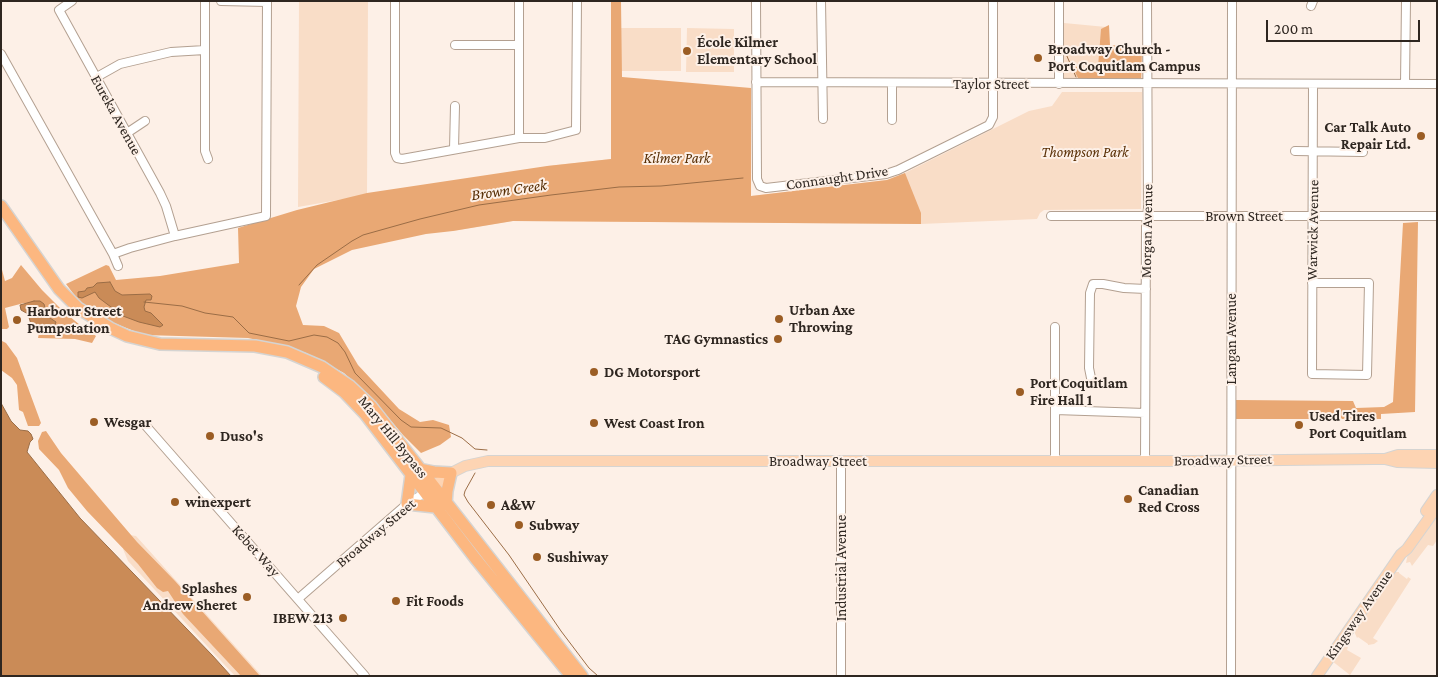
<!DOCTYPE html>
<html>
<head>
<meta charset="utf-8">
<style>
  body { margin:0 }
  #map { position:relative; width:1438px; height:677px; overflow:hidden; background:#fdf0e7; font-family:"Crimson Pro",serif }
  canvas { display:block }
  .frame { position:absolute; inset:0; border:2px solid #2e2620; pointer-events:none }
  .scale { position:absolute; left:1266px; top:20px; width:154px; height:22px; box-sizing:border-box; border:2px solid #2e2620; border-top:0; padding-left:6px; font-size:15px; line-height:18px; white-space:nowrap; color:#2e2620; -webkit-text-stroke:4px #fdf0e7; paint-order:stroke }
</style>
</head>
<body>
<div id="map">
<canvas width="1438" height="677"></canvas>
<div class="frame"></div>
<div class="scale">200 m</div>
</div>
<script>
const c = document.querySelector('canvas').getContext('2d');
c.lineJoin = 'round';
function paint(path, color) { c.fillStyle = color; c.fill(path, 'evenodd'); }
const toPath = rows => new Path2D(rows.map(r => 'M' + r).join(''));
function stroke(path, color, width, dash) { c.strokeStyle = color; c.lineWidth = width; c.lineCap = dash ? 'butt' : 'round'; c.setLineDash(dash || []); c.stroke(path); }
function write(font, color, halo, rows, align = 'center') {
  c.font = font + ' "Crimson Pro",serif'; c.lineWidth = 4; c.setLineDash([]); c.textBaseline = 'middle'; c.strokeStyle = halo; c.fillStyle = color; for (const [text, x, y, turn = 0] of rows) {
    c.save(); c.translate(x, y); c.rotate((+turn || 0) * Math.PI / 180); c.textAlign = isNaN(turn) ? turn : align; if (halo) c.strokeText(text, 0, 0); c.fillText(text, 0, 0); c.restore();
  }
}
const green = toPath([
  [299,1,368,1,367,195,298,207],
  [1064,23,1106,27,1106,47,1144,48,1143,80,1064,80],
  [617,28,681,28,681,71,617,71],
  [687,28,734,29,734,72,686,72],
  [1062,92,1142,92,1141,209,1044,210,1040,213,1037,219,921,224,513,221,453,231,453,224,547,166,611,159,611,93,751,196,887,180,905,173,1029,111,1052,106],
  [1437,514,1437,540,1433,546,1428,545,1412,566,1410,562,1406,563,1408,553],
  [130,535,136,536,262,676,235,676,128,561,123,549],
  [1393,572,1399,572,1399,573,1407,579,1408,577,1411,579,1373,638,1378,641,1374,644,1368,645,1368,644,1358,637,1357,638,1354,631],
  [1343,647,1348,647,1347,650,1361,658,1350,675,1332,661]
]);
const forest = toPath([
  [611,1,621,1,622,77,751,88,751,196,887,180,905,173,921,213,921,224,513,221,453,231,426,234,352,250,314,269,301,287,296,306,303,325,324,326,339,333,358,365,399,409,420,422,433,420,449,425,451,437,440,445,421,453,403,435,376,403,344,373,306,353,289,347,248,338,144,335,109,321,79,301,66,284,106,265,109,266,116,280,160,276,239,263,238,228,297,210,367,193,547,166,611,159],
  [1109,25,1110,45,1140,47,1142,50,1141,78,1078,78,1071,64,1079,68,1098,67,1101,29],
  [1418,222,1415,412,1381,414,1381,419,1236,419,1236,400,1353,401,1356,408,1384,407,1393,402,1403,223],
  [21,265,42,290,63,311,80,325,96,336,92,343,75,339,38,338,40,328,48,328,56,322,44,314,45,308,24,303,5,308,9,327,7,329,2,329,1,266,5,281,12,278],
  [2,341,6,343,17,358,41,423,39,426,28,426,23,412,19,410,17,385,12,378,1,370],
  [46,431,61,453,137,542,175,581,260,676,241,676,183,614,168,591,163,592,157,588,138,564,87,511,68,488,59,470,39,449,38,441,42,432]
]);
const water = toPath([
  [110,282,115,291,122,295,150,294,152,296,151,300,146,300,144,307,145,311,151,313,163,325,160,327,139,322,123,316,99,298,95,292,82,298,78,297,78,292,85,291,87,288,93,287,97,283,110,282],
  [34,301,40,301,44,304,45,308,44,314,56,322,54,327,42,327,33,331,28,314,21,310,20,305,34,301],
  [1,403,11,421,20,430,28,431,31,434,33,439,30,442,27,452,80,518,212,655,231,676,1,676,1,403]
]);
const stream = toPath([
  [1063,47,1076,77],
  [299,285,317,265,352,241,363,235,420,219,479,205,551,195,619,187,661,186,743,178],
  [144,302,182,306,205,313,233,317,249,333,289,341,314,335,327,337,338,343,345,352,355,373,401,420,411,427,441,428,462,438,475,449,487,450],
  [475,473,465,491,464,495,468,502,509,555,561,631,589,668,598,676]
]);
const minor = toPath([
  [72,1,59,10,160,193,166,206,175,236],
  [205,1,205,151,208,159],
  [221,1,267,2],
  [395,1,395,153,397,158,402,159,519,138,545,138,576,130,577,1],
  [756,1,757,179,760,186,766,188,886,174,898,170,989,125,993,117,993,1],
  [821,1,823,119],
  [1059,1,1059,84],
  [1311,6,1313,1],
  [455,45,519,45],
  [1,54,113,254,118,266],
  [95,78,120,64,171,52,205,50],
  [756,82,1437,84],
  [892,83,892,120],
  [1405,84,1406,1],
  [127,133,145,121],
  [519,138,519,1],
  [454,149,455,106],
  [1295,151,1363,152],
  [1051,216,1437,216],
  [113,254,130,248,175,236,266,216,267,1],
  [1312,283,1369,283,1367,375,1312,374,1313,85],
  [1055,327,1055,461],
  [1091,378,1089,368,1090,293,1093,284,1103,284,1124,288,1146,289],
  [1055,410,1145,413],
  [146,426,365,676],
  [841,461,841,676],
  [1145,461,1146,224,1148,208,1147,1],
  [299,598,407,504,424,493],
  [1231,676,1232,1]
]);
const major = toPath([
  [1385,459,1397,462,1437,463],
  [427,491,451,473,465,466,488,461,1194,461,1374,459,1385,459,1398,455,1437,455],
  [1426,511,1437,495],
  [1317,676,1401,554,1407,549,1437,507]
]);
const highway = toPath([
  [1,206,59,289,78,308,110,328,127,336,160,344,255,346,287,352,322,367,350,386,371,406,582,676],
  [324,377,344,392,365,414,475,558,571,676],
  [419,469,434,472,451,473,447,491,446,504],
  [411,475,407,504,435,507]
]);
const markers = [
  [687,51,5,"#9b5d24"],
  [1038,58,5,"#9b5d24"],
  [1421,136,5,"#9b5d24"],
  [779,319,5,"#9b5d24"],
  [17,320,5,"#9b5d24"],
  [778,339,5,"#9b5d24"],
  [594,372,5,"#9b5d24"],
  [1020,392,5,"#9b5d24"],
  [94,422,5,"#9b5d24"],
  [594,423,5,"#9b5d24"],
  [1299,425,5,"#9b5d24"],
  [210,436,5,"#9b5d24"],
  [1128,499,5,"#9b5d24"],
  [175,502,5,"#9b5d24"],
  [491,505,5,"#9b5d24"],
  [519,525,5,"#9b5d24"],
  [537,557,5,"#9b5d24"],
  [247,597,5,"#9b5d24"],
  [396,601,5,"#9b5d24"],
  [343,618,5,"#9b5d24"]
];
const poiNames = [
  ["École Kilmer",697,42],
  ["Elementary School",697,59],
  ["Broadway Church -",1048,49],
  ["Port Coquitlam Campus",1048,66],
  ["Car Talk Auto",1411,127,"right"],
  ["Repair Ltd.",1411,144,"right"],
  ["Urban Axe",789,310],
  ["Throwing",789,327],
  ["Harbour Street",27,311],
  ["Pumpstation",27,328],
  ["TAG Gymnastics",768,339,"right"],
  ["DG Motorsport",604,372],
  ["Port Coquitlam",1030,383],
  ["Fire Hall 1",1030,400],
  ["Used Tires",1309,416],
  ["Port Coquitlam",1309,433],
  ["Wesgar",104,422],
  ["West Coast Iron",604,423],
  ["Duso's",220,436],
  ["Canadian",1138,490],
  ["Red Cross",1138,507],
  ["winexpert",185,502],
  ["A&W",501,505],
  ["Subway",529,525],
  ["Sushiway",547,557],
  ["Splashes",237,588,"right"],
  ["Andrew Sheret",237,605,"right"],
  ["Fit Foods",406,601],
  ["IBEW 213",333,618,"right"]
];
const streetNames = [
  ["Taylor Street",991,84],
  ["Eureka Avenue",116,115,61],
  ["Connaught Drive",837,178,-8],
  ["Brown Street",1244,216],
  ["Warwick Avenue",1313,230,-89],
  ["Morgan Avenue",1147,231,-89],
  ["Langan Avenue",1231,339,-90],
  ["Mary Hill Bypass",393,437,51],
  ["Broadway Street",1223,460,-1],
  ["Broadway Street",818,461],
  ["Broadway Street",376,533,-40],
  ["Kebet Way",256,551,48],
  ["Industrial Avenue",841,568,-90],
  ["Kingsway Avenue",1359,615,-55]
];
const parkNames = [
  ["Thompson Park",1085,152],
  ["Kilmer Park",677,158]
];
const waterNames = [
  ["Brown Creek",509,190,-8]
];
paint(green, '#f9ddc7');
paint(forest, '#e9a874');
paint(water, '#ca8b57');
stroke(water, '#9b6d46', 1);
stroke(stream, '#9b6d46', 1);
stroke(minor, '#b3a091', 10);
stroke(major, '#d5d4d2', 12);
stroke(highway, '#d5d4d2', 14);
stroke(minor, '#fff', 8);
stroke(major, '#fdd4b3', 10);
stroke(highway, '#fcb780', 11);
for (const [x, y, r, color] of markers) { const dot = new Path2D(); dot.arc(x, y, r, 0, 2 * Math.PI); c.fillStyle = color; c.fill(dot); stroke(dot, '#fdf0e7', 2); }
write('bold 15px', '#2e2620', '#fdf0e7', poiNames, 'left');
write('15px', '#2e2620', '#fdf0e7', streetNames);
write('italic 15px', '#592f05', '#fdf0e7', parkNames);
write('italic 16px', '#542b00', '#fdf0e7', waterNames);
</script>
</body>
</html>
